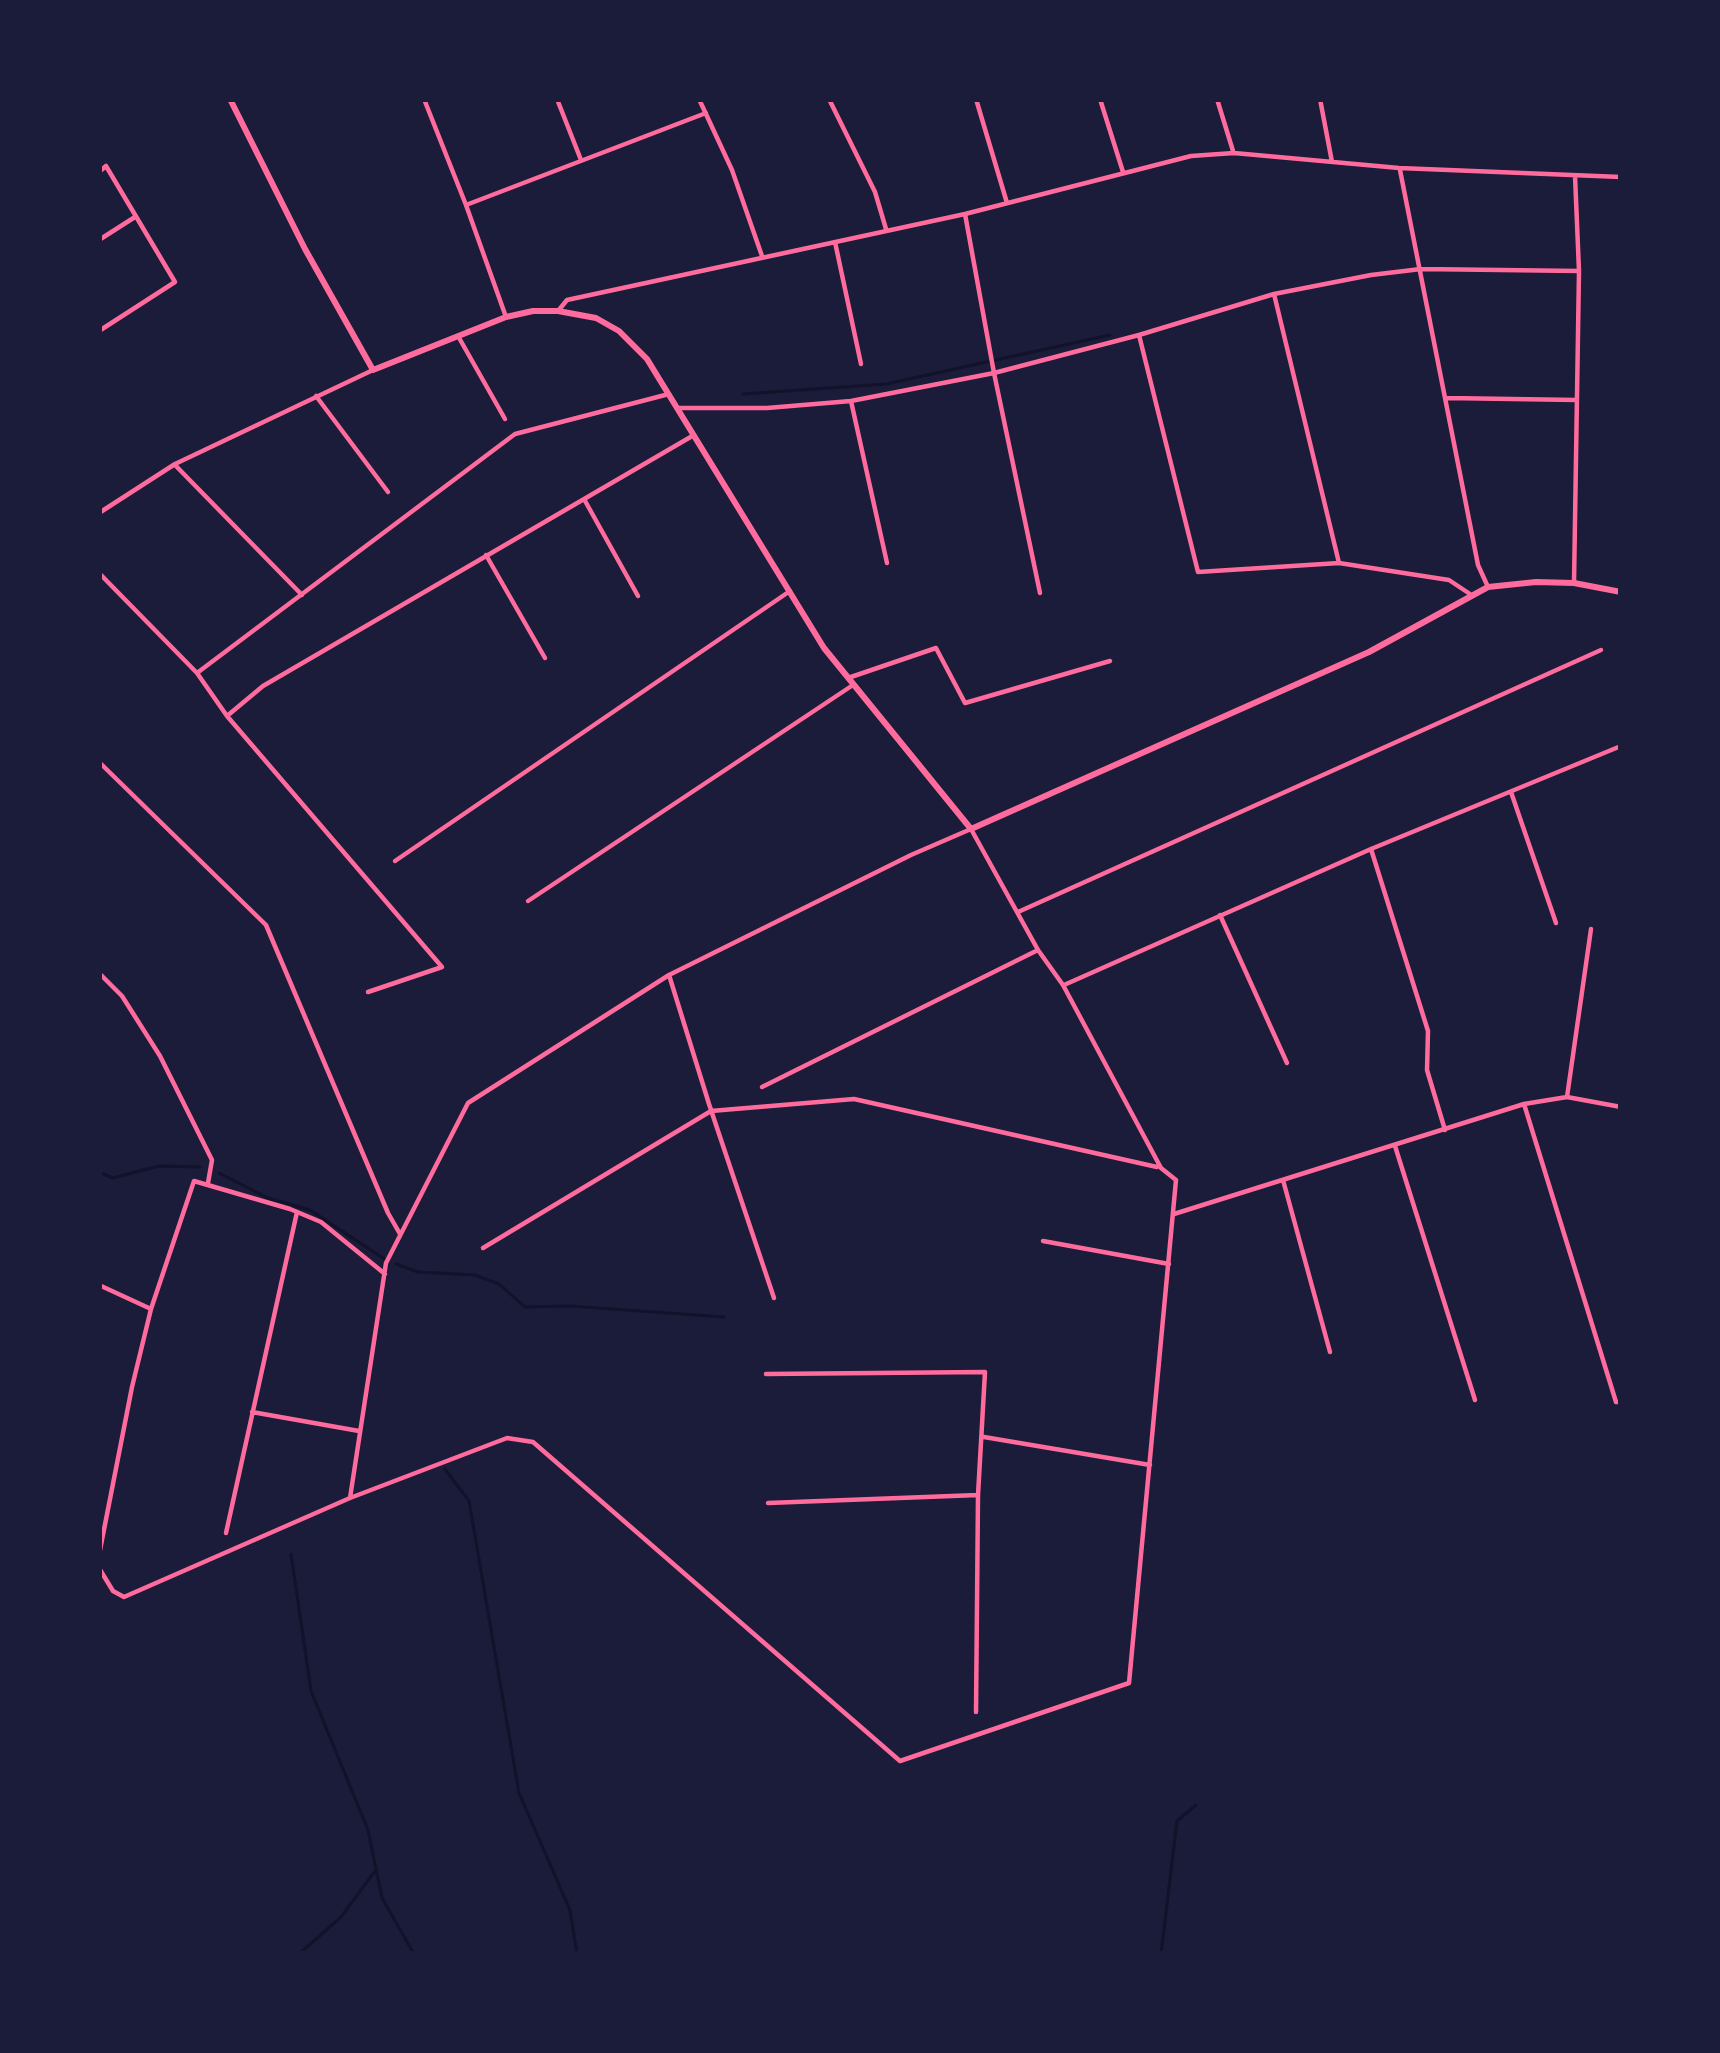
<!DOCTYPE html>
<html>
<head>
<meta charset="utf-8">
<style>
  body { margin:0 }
  #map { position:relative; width:1720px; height:2053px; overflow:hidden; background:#1b1b3a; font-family:Poppins,sans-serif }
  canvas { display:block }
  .frame { position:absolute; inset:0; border:102px solid #1b1b3a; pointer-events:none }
</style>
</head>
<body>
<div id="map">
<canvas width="1720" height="2053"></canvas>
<div class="frame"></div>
</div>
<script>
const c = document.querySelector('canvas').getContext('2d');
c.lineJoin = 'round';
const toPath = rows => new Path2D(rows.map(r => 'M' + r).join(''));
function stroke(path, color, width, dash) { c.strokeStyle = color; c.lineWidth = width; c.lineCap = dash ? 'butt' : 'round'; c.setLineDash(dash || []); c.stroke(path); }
const stream = toPath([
  [743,394,886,384,1110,335],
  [99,1172,113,1178,159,1166,200,1167],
  [219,1173,268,1198,310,1210,386,1260],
  [396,1264,418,1272,475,1275,499,1284,525,1307,570,1306,724,1317],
  [445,1469,469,1501,519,1793,570,1910,577,1954],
  [291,1554,311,1691,368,1830,382,1898,414,1954],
  [299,1954,341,1917,375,1871],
  [1161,1954,1177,1821,1196,1805]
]);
const minor = toPath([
  [424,99,466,205,506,317],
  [557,99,581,160],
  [699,99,732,170,762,256],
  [829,99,875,192,886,229],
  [976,99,1007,203],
  [1100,99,1123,172],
  [1217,99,1233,151],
  [1320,99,1332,162],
  [1400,170,1478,565,1488,587],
  [99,172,106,166,175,282,99,331],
  [466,205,706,113],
  [965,214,994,373,1040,593],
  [99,240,135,217],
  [835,242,861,364],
  [1274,294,1339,563],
  [558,311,567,300,965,214,1191,156,1234,153,1399,168,1621,177],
  [1139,335,1198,572,1339,563,1449,580,1470,594],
  [458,336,505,419],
  [316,396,388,492],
  [1446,398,1577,400],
  [851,401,887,563],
  [679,408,767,408,851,401,994,373,1139,335,1274,294,1371,275,1421,269,1579,271],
  [176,466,302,595],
  [584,499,638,596],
  [99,513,175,464,373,370],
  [486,555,545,658],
  [99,573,197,673,227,716,263,686,694,435],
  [1574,583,1579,271,1575,176],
  [197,673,515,434,669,394],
  [848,678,936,648,965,703,1110,661],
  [227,716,442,967,368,992],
  [99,762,266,925,388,1213,400,1234],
  [1511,792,1556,923],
  [1371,849,1428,1031,1427,1070,1445,1130],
  [395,861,790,591],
  [528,901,853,685],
  [1018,912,1601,650],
  [1220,915,1287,1063],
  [99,973,122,996,160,1056,212,1160,208,1183],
  [669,975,709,1104,774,1298],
  [1064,985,1371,849,1621,746],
  [762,1087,1038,950],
  [1567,1097,1591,929],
  [1524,1104,1616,1402,1621,1402],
  [1395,1146,1475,1400],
  [1283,1180,1330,1352],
  [1174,1214,1524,1104,1567,1097,1621,1107],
  [1043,1241,1169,1264],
  [483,1248,711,1111,854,1099,1157,1167],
  [99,1285,151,1309],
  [766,1374,985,1372,978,1495,976,1712],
  [252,1412,359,1431],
  [984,1437,1150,1465],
  [768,1503,978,1495],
  [226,1533,297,1212],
  [99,1555,132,1387,151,1309,194,1181,290,1209,321,1222,385,1274],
  [99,1568,113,1591,124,1597,350,1498,507,1438,533,1442,900,1761,1129,1683,1176,1180,1161,1168,1063,985,1038,950,971,829,911,855,669,975,468,1103,386,1263,350,1498]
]);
const secondary = toPath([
  [230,99,305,249,373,370,506,317,533,311,558,311,596,318,619,331,647,359,824,648,971,829,1369,652,1488,587,1536,582,1574,583,1621,592]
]);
stroke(stream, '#12122b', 3);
stroke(minor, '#ff6b9d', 4.5);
stroke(secondary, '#ff6b9d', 6);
</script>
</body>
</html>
